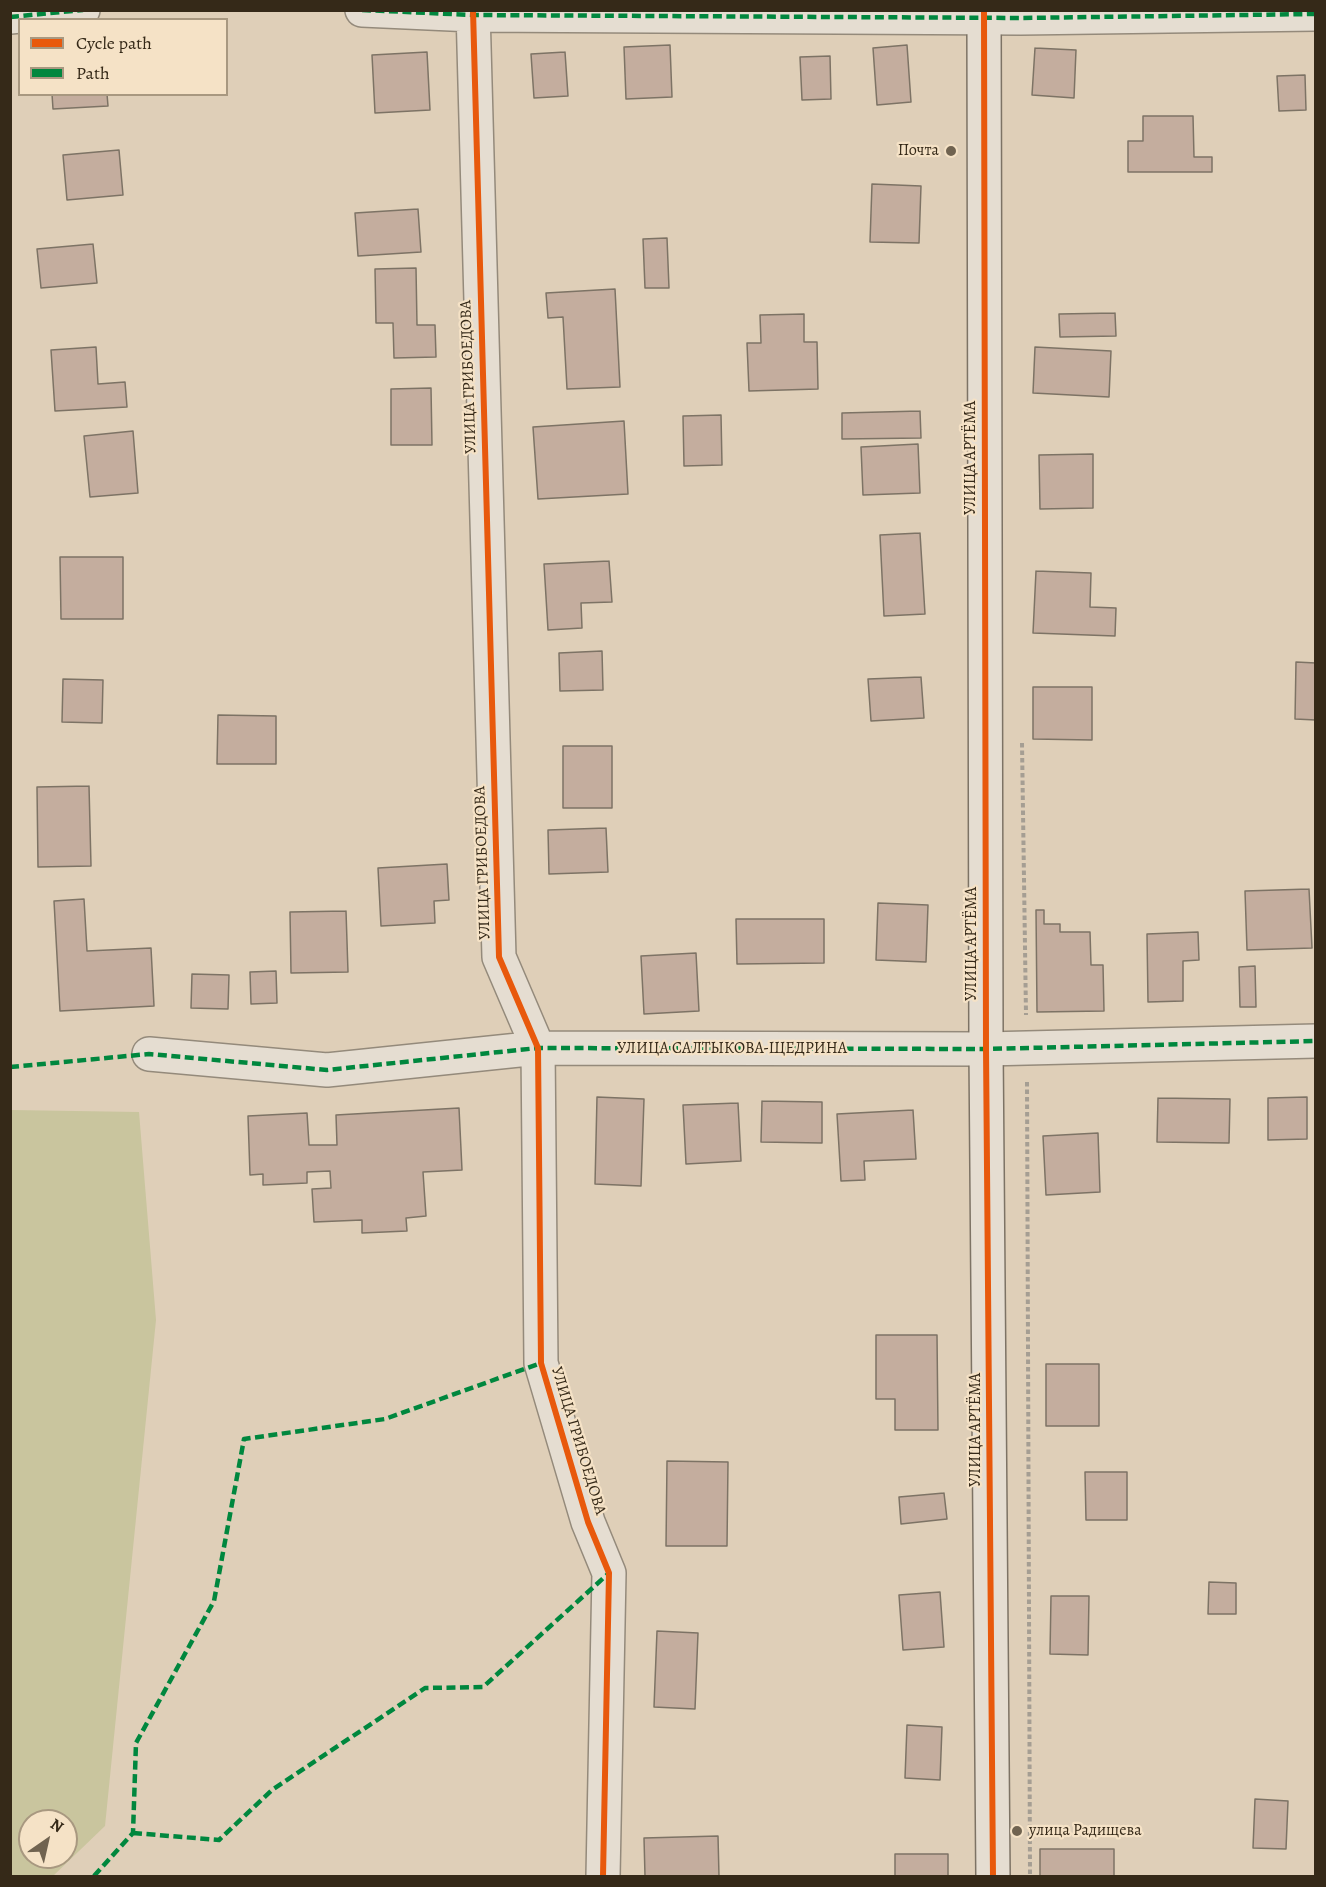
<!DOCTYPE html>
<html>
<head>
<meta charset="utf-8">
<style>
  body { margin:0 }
  #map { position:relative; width:1326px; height:1887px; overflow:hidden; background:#dfcfb8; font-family:Alegreya,serif }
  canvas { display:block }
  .frame { position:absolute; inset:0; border:12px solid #352918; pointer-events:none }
  .legend { position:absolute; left:18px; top:18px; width:210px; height:78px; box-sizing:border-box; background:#f5e2c6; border:2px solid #a89880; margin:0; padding:8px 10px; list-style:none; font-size:18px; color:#352918 }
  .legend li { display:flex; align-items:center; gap:12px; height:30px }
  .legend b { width:30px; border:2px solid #a89880 }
  .north { position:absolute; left:18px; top:1809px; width:60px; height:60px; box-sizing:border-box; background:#f5e2c6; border:2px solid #a89880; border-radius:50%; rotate:34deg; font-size:16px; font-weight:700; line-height:24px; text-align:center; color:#352918 }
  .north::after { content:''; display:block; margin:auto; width:21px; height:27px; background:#706350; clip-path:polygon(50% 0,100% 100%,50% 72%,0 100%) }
</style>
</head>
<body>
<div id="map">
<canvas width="1326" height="1887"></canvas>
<div class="frame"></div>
<ul class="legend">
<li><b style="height:8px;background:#e8590c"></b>Cycle path</li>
<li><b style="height:8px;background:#00873e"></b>Path</li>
</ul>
<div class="north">N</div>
</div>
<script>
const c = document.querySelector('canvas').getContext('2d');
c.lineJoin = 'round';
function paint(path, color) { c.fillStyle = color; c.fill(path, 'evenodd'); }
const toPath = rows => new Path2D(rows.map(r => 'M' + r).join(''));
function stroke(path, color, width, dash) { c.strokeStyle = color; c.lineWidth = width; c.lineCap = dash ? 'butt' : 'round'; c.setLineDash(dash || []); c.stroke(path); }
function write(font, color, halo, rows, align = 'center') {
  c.font = font + ' Alegreya,serif'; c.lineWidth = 4.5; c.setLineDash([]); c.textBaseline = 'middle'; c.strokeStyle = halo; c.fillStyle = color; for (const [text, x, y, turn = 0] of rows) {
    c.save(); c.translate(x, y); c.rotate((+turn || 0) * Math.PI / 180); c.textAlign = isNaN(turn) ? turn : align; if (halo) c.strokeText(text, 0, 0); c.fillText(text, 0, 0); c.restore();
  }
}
const green = toPath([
  [11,1110,139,1112,156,1320,105,1826,53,1876,11,1876],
  [30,1821,66,1821,66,1857,30,1857]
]);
const building = toPath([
  [670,45,672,97,626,99,624,47,670,45],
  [907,45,911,102,877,105,873,48,907,45],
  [1035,48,1076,50,1074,98,1032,95,1035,48],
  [427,52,430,110,375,113,372,55,427,52],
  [565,52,568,96,534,98,531,54,565,52],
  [830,56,831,99,802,100,800,57,830,56],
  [1305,75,1306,110,1279,111,1277,76,1305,75],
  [52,94,107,94,108,106,53,109,52,94],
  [1143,116,1193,116,1194,157,1212,157,1212,172,1128,172,1128,141,1143,141,1143,116],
  [119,150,123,195,67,200,63,155,119,150],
  [872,184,921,186,919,243,870,242,872,184],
  [418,209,421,252,358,256,355,213,418,209],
  [667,238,669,288,645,288,643,239,667,238],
  [93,244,97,283,41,288,37,249,93,244],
  [416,268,417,325,435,325,436,357,394,358,393,323,376,323,375,269,416,268],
  [615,289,620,387,567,389,563,317,548,318,546,293,615,289],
  [1115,313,1116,336,1060,337,1059,314,1115,313],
  [804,314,804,342,817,342,818,389,749,391,747,343,761,343,760,315,804,314],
  [96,347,98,384,125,382,127,407,55,411,51,350,96,347],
  [1035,347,1111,351,1109,397,1033,393,1035,347],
  [431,388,432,445,391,445,391,389,431,388],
  [920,411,921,438,842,439,842,413,920,411],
  [721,415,722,465,684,466,683,416,721,415],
  [624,421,628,494,538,499,533,427,624,421],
  [133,431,138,493,90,497,84,436,133,431],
  [918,444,920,493,863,495,861,447,918,444],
  [1093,454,1093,508,1040,509,1039,455,1093,454],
  [920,533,925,614,884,616,880,535,920,533],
  [60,557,123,557,123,619,61,619,60,557],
  [609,561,612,602,581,603,582,628,548,630,544,564,609,561],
  [1036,571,1091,573,1090,607,1116,608,1115,636,1033,633,1036,571],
  [602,651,603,690,560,691,559,653,602,651],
  [1296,662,1316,663,1316,720,1295,719,1296,662],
  [921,677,924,718,871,721,868,679,921,677],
  [63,679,103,680,102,723,62,722,63,679],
  [1033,687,1092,687,1092,740,1033,739,1033,687],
  [218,715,276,716,276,764,217,764,218,715],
  [563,746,612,746,612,808,563,808,563,746],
  [89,786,91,866,38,867,37,787,89,786],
  [606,828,608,872,549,874,548,830,606,828],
  [447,864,449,900,434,901,435,923,381,926,378,868,447,864],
  [1309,889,1312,948,1247,950,1245,891,1309,889],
  [84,899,87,951,151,948,154,1006,60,1011,54,901,84,899],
  [878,903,928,905,926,962,876,960,878,903],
  [1036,910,1044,910,1044,924,1060,924,1060,932,1090,932,1091,965,1103,965,1104,1011,1037,1012,1036,910],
  [346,911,348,972,291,973,290,912,346,911],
  [736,919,824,919,824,963,737,964,736,919],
  [1198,932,1199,960,1183,961,1183,1001,1148,1002,1147,934,1198,932],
  [696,953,699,1011,644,1014,641,956,696,953],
  [1255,966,1256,1007,1240,1007,1239,967,1255,966],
  [276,971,277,1003,251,1004,250,972,276,971],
  [192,974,229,975,228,1009,191,1008,192,974],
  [597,1097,644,1099,641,1186,595,1184,597,1097],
  [1307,1097,1307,1139,1268,1140,1268,1098,1307,1097],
  [1158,1098,1230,1099,1229,1143,1157,1142,1158,1098],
  [762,1101,822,1102,822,1143,761,1142,762,1101],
  [738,1103,741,1161,686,1164,683,1105,738,1103],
  [459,1108,462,1170,423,1172,426,1216,406,1218,407,1231,362,1233,362,1220,314,1222,312,1189,331,1188,330,1171,307,1172,307,1183,263,1185,263,1174,250,1175,248,1116,307,1113,309,1145,337,1145,336,1115,459,1108],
  [913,1110,916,1159,864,1161,865,1180,841,1181,837,1114,913,1110],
  [1098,1133,1100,1192,1046,1195,1043,1136,1098,1133],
  [876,1335,937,1335,938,1430,895,1430,895,1399,876,1399,876,1335],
  [1046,1364,1099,1364,1099,1426,1046,1426,1046,1364],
  [667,1461,728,1462,727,1546,666,1546,667,1461],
  [1085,1472,1127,1472,1127,1520,1086,1520,1085,1472],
  [944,1493,947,1519,901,1524,899,1497,944,1493],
  [1209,1582,1236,1583,1236,1614,1208,1614,1209,1582],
  [940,1592,944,1647,903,1650,899,1595,940,1592],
  [1051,1596,1089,1596,1088,1655,1050,1654,1051,1596],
  [657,1631,698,1633,695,1709,654,1707,657,1631],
  [907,1725,942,1727,940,1780,905,1778,907,1725],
  [1255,1799,1288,1801,1286,1849,1253,1848,1255,1799],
  [718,1836,719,1876,645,1876,644,1838,718,1836],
  [1040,1849,1114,1849,1114,1876,1040,1876,1040,1849],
  [895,1854,948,1854,948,1876,895,1876,895,1854]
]);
const path = toPath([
  [1022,743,1026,1015],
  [1027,1082,1030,1876]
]);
const street = toPath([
  [362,10,473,15,1021,18,1316,14],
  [473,10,499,957,538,1048,541,1363,588,1522,609,1573,603,1876],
  [10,17,83,10],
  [149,1054,327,1070,538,1048,986,1049,1316,1041]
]);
const secondary = toPath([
  [984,10,986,1049,993,1876]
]);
const quiet = toPath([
  [362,10,473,15,1021,18,1316,14],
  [10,17,83,10],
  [10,1067,149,1054,327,1070,538,1048,986,1049,1316,1041],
  [133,1833,219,1840,272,1790,425,1688,483,1687,609,1573],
  [94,1876,133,1833,136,1743,214,1601,244,1439,385,1419,541,1363]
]);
const cycleway = toPath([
  [473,10,499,957,538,1048,541,1363,588,1522,609,1573,603,1876],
  [984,10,986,1049,993,1876]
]);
const markers = [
  [951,151,6,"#706350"],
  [1017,1831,6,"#706350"]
];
const poiNames = [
  ["Почта",939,151],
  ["улица Радищева",1029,1831,"left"]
];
const streetNames = [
  ["УЛИЦА ГРИБОЕДОВА",469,377,-92],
  ["УЛИЦА АРТЁМА",971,458,-90],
  ["УЛИЦА ГРИБОЕДОВА",483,863,-92],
  ["УЛИЦА АРТЁМА",972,944,-90],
  ["УЛИЦА САЛТЫКОВА-ЩЕДРИНА",732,1049],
  ["УЛИЦА АРТЁМА",976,1430,-90],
  ["УЛИЦА ГРИБОЕДОВА",578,1441,73]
];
paint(green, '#c9c59e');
paint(building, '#c4ad9e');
stroke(building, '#7d7365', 1.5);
stroke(street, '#948a7b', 36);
stroke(secondary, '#7d7365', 36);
stroke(path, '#a59e93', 4, [4.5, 3]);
stroke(street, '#e5ddd1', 33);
stroke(secondary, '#e5ddd1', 33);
stroke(quiet, '#00873e', 4.5, [9, 4.5]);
stroke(cycleway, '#e8590c', 6);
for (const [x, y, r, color] of markers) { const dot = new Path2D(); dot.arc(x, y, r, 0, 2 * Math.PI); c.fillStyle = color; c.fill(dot); stroke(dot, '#f5e2c6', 2); }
write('16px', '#352918', '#f5e2c6', poiNames, 'right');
write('16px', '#352918', '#f5e2c6', streetNames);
</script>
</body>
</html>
